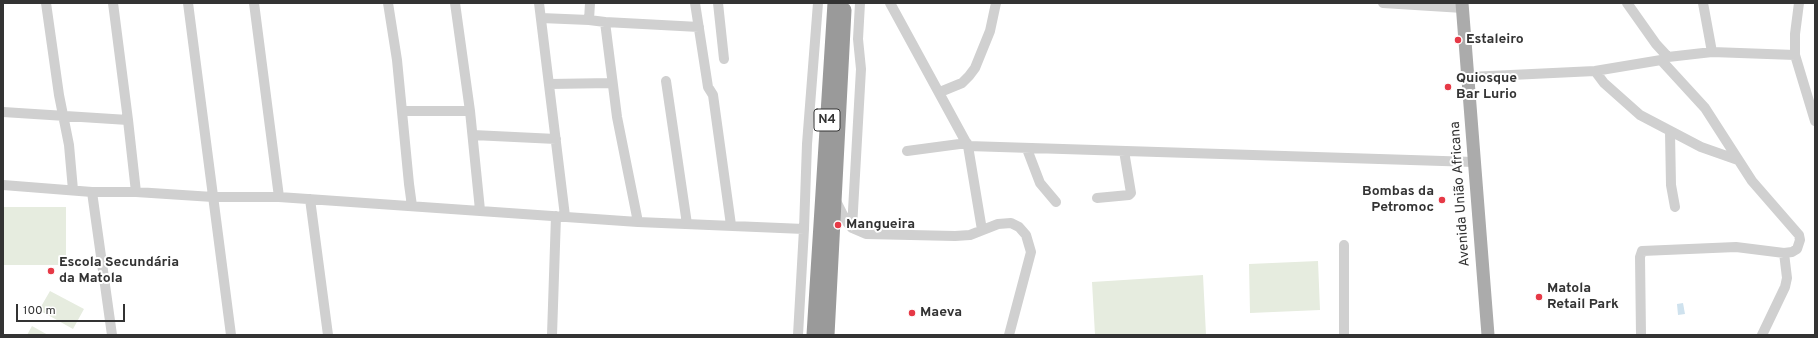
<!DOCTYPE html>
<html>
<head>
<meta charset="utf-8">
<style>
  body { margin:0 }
  #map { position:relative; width:1818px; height:338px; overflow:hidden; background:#fff; font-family:Overpass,sans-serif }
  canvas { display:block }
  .frame { position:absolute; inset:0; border:4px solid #333; pointer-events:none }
  .scale { position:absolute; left:16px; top:304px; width:109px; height:18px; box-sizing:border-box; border:2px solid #333; border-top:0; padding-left:5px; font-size:12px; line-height:14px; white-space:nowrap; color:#333; -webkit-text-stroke:3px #fff; paint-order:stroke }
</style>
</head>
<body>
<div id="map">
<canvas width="1818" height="338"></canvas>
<div class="frame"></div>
<div class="scale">100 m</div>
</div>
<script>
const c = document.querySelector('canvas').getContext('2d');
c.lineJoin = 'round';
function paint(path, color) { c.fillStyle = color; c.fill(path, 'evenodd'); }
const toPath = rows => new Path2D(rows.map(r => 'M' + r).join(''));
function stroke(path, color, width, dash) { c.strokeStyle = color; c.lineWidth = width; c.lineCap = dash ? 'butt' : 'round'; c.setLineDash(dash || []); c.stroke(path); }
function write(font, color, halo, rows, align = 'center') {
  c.font = font + ' Overpass,sans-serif'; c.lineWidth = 4; c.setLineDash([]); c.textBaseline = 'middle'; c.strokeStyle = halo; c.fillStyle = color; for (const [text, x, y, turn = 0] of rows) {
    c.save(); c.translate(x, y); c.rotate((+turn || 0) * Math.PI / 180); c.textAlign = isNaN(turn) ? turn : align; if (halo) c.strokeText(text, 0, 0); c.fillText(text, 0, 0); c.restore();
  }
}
const green = toPath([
  [3,207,66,207,66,265,3,265],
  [1318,261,1320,310,1250,313,1249,264],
  [1203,275,1206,335,1095,335,1092,282],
  [50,291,84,309,73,329,39,310],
  [32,326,48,335,27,335]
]);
const water = toPath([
  [1683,303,1685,314,1678,315,1677,304]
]);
const minor = toPath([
  [46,3,59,95,69,145,73,190],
  [113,3,128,120,136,192],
  [188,3,231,335],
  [254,3,279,197],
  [388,3,397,60,409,184,412,206],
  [455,3,470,111,480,210],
  [539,3,565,216],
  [590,3,589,20,605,22,617,117,638,222],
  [695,3,708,87,713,95,731,225],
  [718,3,724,59],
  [890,3,968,146,982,230],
  [1383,3,1463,8],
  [1627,3,1656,44,1668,57],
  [1703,3,1712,52],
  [1799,3,1795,34,1795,55,1815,121],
  [541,18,589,20],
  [605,22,699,27],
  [1595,71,1604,83,1640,115,1701,147,1738,160],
  [1469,77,1595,71,1661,60,1668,57,1712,52,1795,55],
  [666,81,687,224],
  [549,84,612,83],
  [940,92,962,83,969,76,975,68,990,31,996,3],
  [403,111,470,111],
  [3,112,128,120],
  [1670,132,1671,185,1675,207],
  [473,135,556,139],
  [968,146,1474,162],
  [1027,149,1040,183,1056,202],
  [907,151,967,143],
  [3,185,92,192,136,192,213,197,279,197,638,222,804,229],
  [92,192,112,335],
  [1097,198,1129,195,1131,193,1124,151],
  [310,199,328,335],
  [835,199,846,221,852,228,866,234,955,236,970,235,998,224,1011,223,1019,227,1026,235,1031,252,1009,335],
  [852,228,861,69,858,39,860,3],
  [552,335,556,216],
  [798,335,804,229,807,144,818,3],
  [1344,335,1344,245],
  [1641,335,1640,257,1642,251,1736,247,1784,253,1792,252,1797,249,1800,240,1799,235,1752,181,1705,108,1661,60],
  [1762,335,1785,287,1787,278,1784,253]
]);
const major = toPath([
  [1462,3,1488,335]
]);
const highway = toPath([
  [814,335,835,3],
  [827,335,844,10]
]);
const markers = [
  [1458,40,4,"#e63946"],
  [1448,87,4,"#e63946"],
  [1442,200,4,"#e63946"],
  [838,225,4,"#e63946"],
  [51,271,4,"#e63946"],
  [1539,297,4,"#e63946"],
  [912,313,4,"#e63946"]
];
const shields = [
  [827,120,26]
];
const shieldNames = [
  ["N4",827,120]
];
const poiNames = [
  ["Estaleiro",1466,40],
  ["Quiosque",1456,79],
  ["Bar Lurio",1456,95],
  ["Bombas da",1434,192,"right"],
  ["Petromoc",1434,208,"right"],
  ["Mangueira",846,225],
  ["Escola Secundária",59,263],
  ["da Matola",59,279],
  ["Matola",1547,289],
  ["Retail Park",1547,305],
  ["Maeva",920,313]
];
const streetNames = [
  ["Avenida União Africana",1461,194,-94]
];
paint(green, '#e6ecdf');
paint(water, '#cfe2ee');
stroke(minor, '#d0d0d0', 10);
stroke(major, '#ababab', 13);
stroke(highway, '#9a9a9a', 15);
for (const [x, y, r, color] of markers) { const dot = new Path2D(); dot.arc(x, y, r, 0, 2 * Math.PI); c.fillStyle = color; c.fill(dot); stroke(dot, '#fff', 1.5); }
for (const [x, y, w] of shields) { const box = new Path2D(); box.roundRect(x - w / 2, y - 11, w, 22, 3); c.fillStyle = '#fff'; c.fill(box); stroke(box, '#333', 1); }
write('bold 13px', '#333', null, shieldNames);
write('bold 14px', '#333', '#fff', poiNames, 'left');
write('14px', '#333', '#fff', streetNames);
</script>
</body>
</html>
